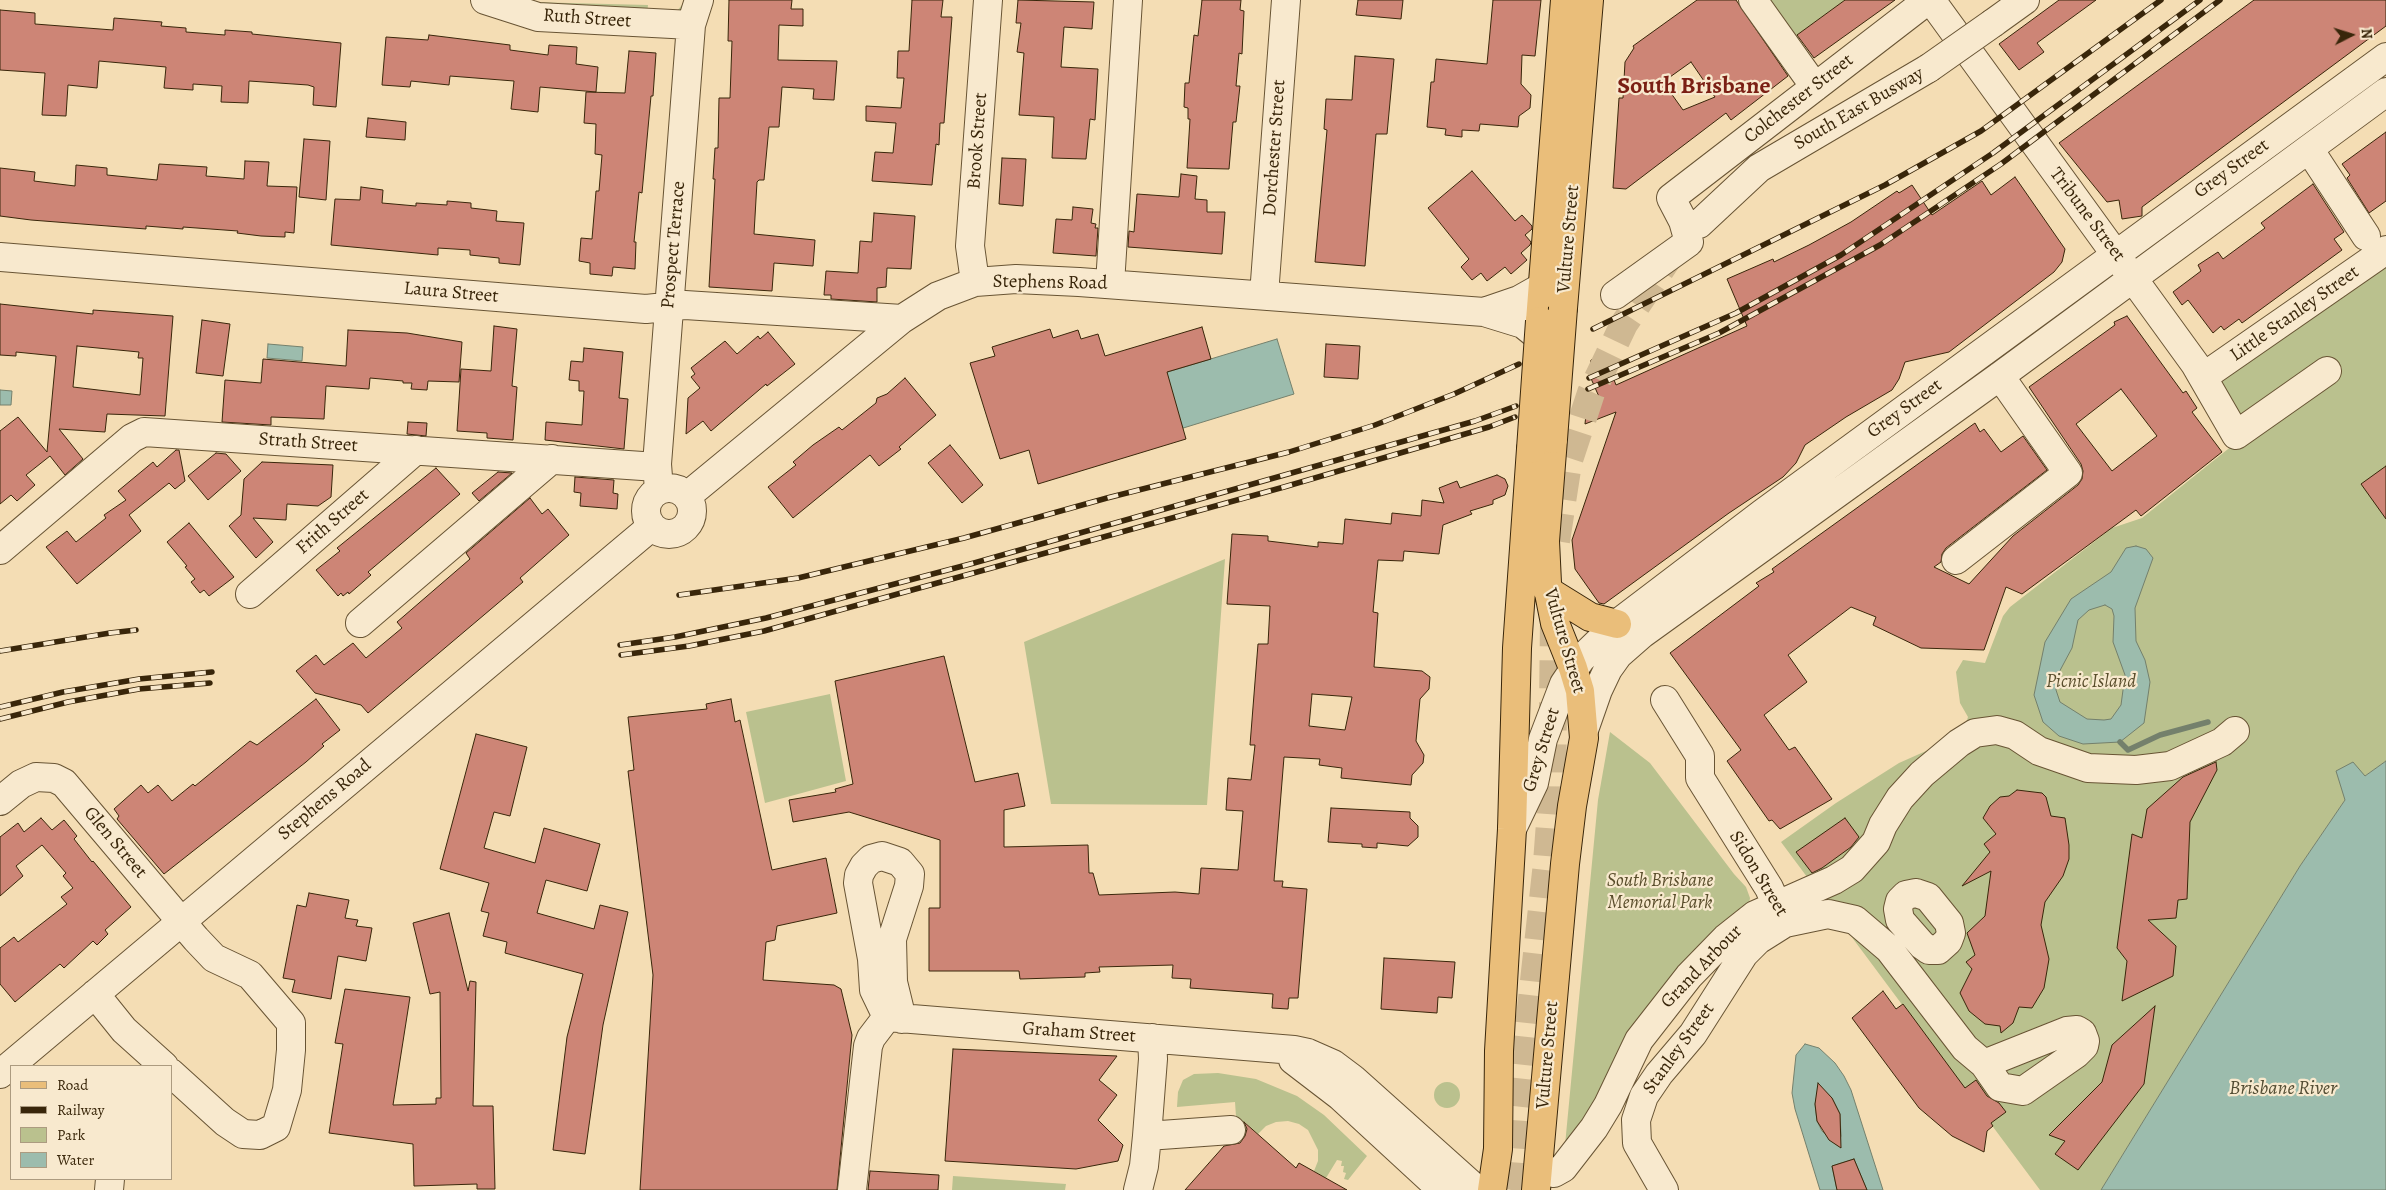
<!DOCTYPE html>
<html>
<head>
<meta charset="utf-8">
<style>
  body { margin:0 }
  #map { position:relative; width:2386px; height:1190px; overflow:hidden; background:#f4ddb4; font-family:Alegreya,serif }
  canvas { display:block }
  .legend { position:absolute; left:10px; top:1065px; width:162px; height:115px; box-sizing:border-box; background:#f8e9ce; border:1px solid #ac9b80; margin:0; padding:6px 9px; list-style:none; font-size:15px; color:#39260a }
  .legend li { display:flex; align-items:center; gap:10px; height:25px }
  .legend b { width:25px; border:1px solid #ac9b80 }
  .north { position:absolute; left:2326px; top:10px; width:50px; height:50px; -webkit-text-stroke:4px #f8e9ce; paint-order:stroke; rotate:85deg; font-size:14px; font-weight:700; line-height:20px; text-align:center; color:#39260a }
  .north::after { content:''; display:block; margin:auto; width:18px; height:22px; background:#39260a; clip-path:polygon(50% 0,100% 100%,50% 72%,0 100%) }
</style>
</head>
<body>
<div id="map">
<canvas width="2386" height="1190"></canvas>
<ul class="legend">
<li><b style="height:6px;background:#eabe7a"></b>Road</li>
<li><b style="height:6px;background:#39260a"></b>Railway</li>
<li><b style="height:14px;background:#bac18e"></b>Park</li>
<li><b style="height:14px;background:#9cbcad"></b>Water</li>
</ul>
<div class="north">N</div>
</div>
<script>
const c = document.querySelector('canvas').getContext('2d');
c.lineJoin = 'round';
function paint(path, color) { c.fillStyle = color; c.fill(path, 'evenodd'); }
const toPath = rows => new Path2D(rows.map(r => 'M' + r).join(''));
function stroke(path, color, width, dash) { c.strokeStyle = color; c.lineWidth = width; c.lineCap = dash ? 'butt' : 'round'; c.setLineDash(dash || []); c.stroke(path); }
function write(font, color, halo, rows, align = 'center') {
  c.font = font + ' Alegreya,serif'; c.lineWidth = 4.5; c.setLineDash([]); c.textBaseline = 'middle'; c.strokeStyle = halo; c.fillStyle = color; for (const [text, x, y, turn = 0] of rows) {
    c.save(); c.translate(x, y); c.rotate((+turn || 0) * Math.PI / 180); c.textAlign = isNaN(turn) ? turn : align; if (halo) c.strokeText(text, 0, 0); c.fillText(text, 0, 0); c.restore();
  }
}
const green = toPath([
  [686,0,688,0,682,12,669,19,661,20,647,15,528,8,526,4,529,2,648,5,647,15,656,16,677,11],
  [1766,0,1845,0,1793,38],
  [2386,250,2386,761,2365,776,2345,800,2300,866,2101,1190,2040,1190,1781,842,1836,803,1899,763,1962,735,1968,717,1960,703,1956,672,1963,660,1985,663,2003,616,2010,607,2112,528,2142,518,2243,437,2210,388],
  [1225,559,1207,805,1051,804,1024,642],
  [830,694,846,781,765,803,746,712],
  [1610,732,1650,763,1734,874,1746,887,1750,898,1749,904,1565,1145,1598,800],
  [1218,1073,1256,1079,1297,1096,1324,1115,1367,1156,1348,1180,1344,1179,1346,1173,1343,1172,1344,1166,1341,1166,1342,1161,1337,1160,1326,1178,1314,1171,1318,1161,1318,1150,1308,1130,1299,1124,1288,1121,1276,1122,1266,1126,1258,1134,1245,1122,1237,1131,1235,1102,1177,1107,1178,1092,1183,1080,1194,1074],
  '1434 1095a13 13 0 1 1 26 0a13 13 0 1 1-26 0Z',
  [953,1176,1066,1184,1065,1190,952,1190]
]);
const water = toPath([
  [1277,339,1294,394,1167,433,1151,377,1277,339],
  [268,344,303,347,302,361,267,358,268,344],
  [0,390,12,391,11,405,0,405,0,390],
  [2136,546,2146,549,2153,558,2135,608,2136,641,2145,660,2150,682,2144,723,2120,742,2083,744,2059,736,2043,722,2034,695,2045,642,2071,599,2111,572,2126,548,2136,546],
  [2105,605,2112,609,2114,616,2113,642,2125,675,2121,705,2111,719,2104,720,2087,719,2060,702,2056,690,2056,678,2072,648,2078,620,2089,610,2105,605],
  [2386,761,2386,1190,2101,1190,2300,866,2345,800,2336,771,2353,762,2365,776,2386,761],
  [1805,1044,1819,1048,1835,1063,1844,1076,1851,1090,1883,1190,1867,1190,1854,1159,1832,1166,1837,1190,1820,1190,1795,1109,1792,1093,1796,1055,1805,1044],
  [1819,1087,1832,1098,1840,1114,1841,1136,1838,1146,1822,1131,1817,1121,1815,1104,1819,1087]
]);
const stream = toPath([
  [2120,742,2128,750,2160,735,2208,722]
]);
const building = toPath([
  [729,0,792,0,791,9,803,9,803,26,779,25,778,60,837,61,834,100,813,99,814,89,782,87,779,127,769,127,764,180,759,180,757,182,754,234,815,240,813,266,774,263,772,291,709,287,715,179,713,179,715,148,718,148,719,98,730,98,732,41,728,41,729,0],
  [912,0,943,0,941,17,952,17,944,123,940,123,939,145,936,144,932,185,872,181,875,152,893,153,896,123,866,121,866,106,901,108,904,78,897,78,898,51,909,51,912,0],
  [1018,0,1094,2,1092,29,1064,27,1061,67,1098,69,1095,120,1090,119,1086,159,1052,158,1054,117,1019,115,1024,53,1017,52,1021,23,1016,23,1018,0],
  [1202,0,1241,0,1240,10,1244,11,1242,54,1239,53,1236,86,1240,86,1236,122,1233,122,1229,169,1187,168,1190,119,1188,119,1188,108,1184,107,1185,83,1189,83,1194,35,1198,36,1202,0],
  [1358,0,1403,0,1401,19,1356,15,1358,0],
  [1493,0,1541,0,1535,56,1522,55,1521,84,1531,95,1530,108,1519,116,1518,127,1480,124,1479,131,1462,130,1462,137,1445,135,1446,129,1427,127,1431,82,1434,82,1436,59,1487,64,1493,0],
  [1697,0,1736,0,1788,76,1731,120,1726,113,1626,189,1613,188,1619,98,1623,98,1625,62,1634,48,1633,46,1697,0],
  [1691,62,1715,97,1683,110,1663,82,1691,62],
  [1845,0,1895,0,1814,58,1797,35,1845,0],
  [2059,0,2096,0,2037,43,2044,52,2019,70,1999,44,2059,0],
  [2254,0,2386,0,2386,26,2142,207,2142,216,2122,219,2119,200,2107,202,2059,143,2254,0],
  [0,10,35,13,35,24,113,30,114,18,162,22,161,26,186,28,186,32,225,35,225,30,252,32,252,34,341,43,336,107,313,105,314,87,308,85,249,81,248,103,221,102,222,86,193,84,193,90,164,88,166,67,99,61,97,88,68,85,66,116,42,115,45,73,0,70,0,10],
  [429,35,510,45,510,50,548,55,549,45,577,47,576,64,598,67,596,92,540,87,538,112,511,109,514,81,450,76,449,85,411,81,410,87,382,85,386,37,428,40,429,35],
  [629,51,656,53,653,96,651,96,642,193,639,192,634,242,636,242,635,269,613,267,612,276,590,274,590,263,579,261,581,238,592,239,596,191,599,191,602,155,595,154,596,124,584,123,586,92,625,93,629,51],
  [1355,56,1394,59,1387,134,1376,134,1365,266,1315,262,1327,130,1324,129,1326,99,1352,100,1355,56],
  [368,118,406,122,405,140,366,137,368,118],
  [2386,132,2386,201,2369,213,2347,178,2350,175,2342,164,2386,132],
  [304,139,330,141,326,200,299,197,304,139],
  [1002,158,1026,159,1023,206,999,204,1002,158],
  [245,161,269,162,267,186,297,187,294,233,285,232,285,237,261,236,237,233,238,231,183,227,183,229,146,226,146,229,31,220,0,216,0,168,35,172,34,181,75,186,76,165,107,168,107,175,157,180,159,164,207,167,206,176,244,179,245,161],
  [1472,171,1515,221,1522,215,1532,226,1532,229,1525,235,1531,242,1530,245,1521,253,1527,260,1511,274,1505,267,1487,281,1481,273,1472,280,1461,267,1469,259,1428,208,1472,171],
  [1181,174,1197,176,1195,199,1207,200,1207,212,1225,212,1222,254,1128,247,1129,231,1134,232,1137,194,1179,197,1181,174],
  [2015,177,2065,249,2062,262,2054,272,1949,352,1905,362,1899,379,1892,390,1846,417,1805,445,1796,463,1783,477,1729,513,1604,604,1599,603,1575,569,1572,540,1616,412,1585,424,1587,404,1600,399,1589,374,1591,360,1604,354,1616,385,1747,326,1727,279,1773,259,1774,262,1809,245,1851,222,1897,191,1899,193,1912,185,1932,215,1982,181,1991,195,2015,177],
  [2313,184,2344,232,2334,239,2342,250,2242,323,2239,319,2224,330,2221,326,2213,333,2188,300,2182,305,2173,292,2201,271,2198,265,2218,252,2223,259,2265,228,2261,223,2313,184],
  [361,187,383,190,382,203,416,206,416,203,447,205,447,201,471,203,471,208,497,211,496,221,524,223,520,265,499,263,499,258,470,255,470,250,438,248,438,255,331,245,335,199,360,200,361,187],
  [1073,207,1093,209,1091,223,1096,224,1095,228,1098,228,1096,256,1053,253,1056,219,1072,220,1073,207],
  [874,213,915,216,911,269,887,268,886,287,877,288,877,302,831,299,831,295,824,295,826,271,858,273,860,241,872,242,874,213],
  [0,304,93,314,93,310,173,316,165,416,107,414,105,432,59,429,83,459,65,475,50,456,26,475,35,485,17,501,11,495,0,504,0,431,18,417,47,452,56,356,16,352,16,356,0,355,0,304],
  [77,346,139,352,138,358,143,358,140,395,73,387,77,346],
  [2127,316,2183,393,2186,391,2197,408,2192,412,2222,452,2141,516,2136,510,2022,594,2006,587,1984,650,1921,648,1873,625,1876,617,1851,607,1788,655,1807,682,1764,715,1789,750,1795,747,1832,799,1780,829,1772,820,1769,821,1727,761,1741,750,1670,653,1759,586,1756,583,1774,572,1772,569,1975,423,1980,432,1984,429,2001,452,2023,436,2047,470,1946,548,1942,554,1941,562,1934,567,1969,584,2013,536,2078,485,2082,479,2083,471,2081,464,2029,387,2115,325,2114,322,2127,316],
  [2121,389,2157,436,2112,471,2076,424,2121,389],
  [202,320,230,324,223,376,196,373,202,320],
  [494,326,517,329,512,386,517,387,513,440,487,438,487,433,457,431,461,369,491,371,494,326],
  [1202,327,1211,359,1167,372,1186,439,1038,484,1029,450,1000,459,970,363,995,356,992,347,1050,329,1053,338,1078,330,1081,339,1098,334,1105,356,1202,327],
  [348,330,407,333,462,342,459,382,428,381,427,390,411,389,412,383,403,383,403,381,370,378,369,389,326,386,324,419,271,417,271,425,222,422,225,380,261,383,263,359,346,366,348,330],
  [768,332,795,364,767,386,766,384,711,431,703,421,686,434,688,398,700,388,691,377,695,374,691,368,725,341,737,354,758,336,760,339,768,332],
  [1326,344,1360,346,1358,379,1324,377,1326,344],
  [584,348,623,352,619,398,628,399,624,449,545,440,546,422,582,425,584,391,579,391,579,381,569,380,571,361,583,362,584,348],
  [905,378,936,415,899,447,901,449,879,466,870,455,793,518,768,487,796,465,793,462,813,445,839,427,842,430,876,403,877,398,887,394,905,378],
  [408,422,427,423,426,436,407,434,408,422],
  [950,445,983,485,962,503,928,463,950,445],
  [176,450,179,450,185,481,175,489,169,483,129,515,141,531,77,584,46,547,67,531,76,542,106,518,104,515,126,500,118,491,153,462,157,467,176,450],
  [216,453,226,454,241,471,208,500,188,476,216,453],
  [262,462,333,465,331,497,318,506,287,504,286,520,253,518,273,542,256,558,229,526,241,515,244,479,262,462],
  [2386,466,2386,519,2361,484,2386,466],
  [436,468,460,494,368,572,371,575,349,594,348,592,343,596,341,593,338,596,316,570,340,551,337,548,436,468],
  [498,472,512,473,479,501,472,493,498,472],
  [1497,475,1505,479,1508,486,1505,495,1493,500,1493,504,1470,511,1472,514,1443,525,1439,554,1404,551,1403,561,1378,560,1373,612,1378,613,1374,667,1422,671,1430,677,1429,689,1420,699,1416,741,1424,755,1423,763,1412,775,1411,785,1341,778,1342,768,1319,765,1320,759,1284,757,1274,881,1283,881,1282,887,1307,889,1298,998,1289,998,1288,1009,1272,1008,1273,994,1190,988,1191,979,1172,978,1173,965,1099,967,1100,972,1085,973,1085,977,1020,979,1019,971,929,971,929,908,940,908,940,840,849,812,793,822,789,800,836,792,835,789,853,784,835,681,944,656,975,782,1018,773,1025,806,1004,810,1004,847,1088,845,1089,873,1093,873,1099,895,1175,892,1199,894,1201,868,1238,870,1243,811,1226,810,1228,778,1251,780,1255,745,1250,745,1258,644,1268,644,1270,606,1227,604,1232,534,1268,536,1268,541,1318,547,1318,542,1343,544,1345,519,1391,524,1392,513,1421,516,1422,500,1444,503,1439,488,1457,481,1460,488,1497,475],
  [1312,694,1352,697,1345,730,1309,726,1312,694],
  [575,477,614,480,613,493,618,494,617,509,580,506,581,493,574,492,575,477],
  [530,498,542,514,548,509,569,535,520,578,523,582,368,713,361,705,315,693,296,671,316,655,324,665,353,643,366,658,402,628,397,622,470,559,466,553,530,498],
  [189,523,234,577,209,596,204,590,200,593,191,582,195,579,185,567,187,566,167,542,189,523],
  [316,699,340,730,322,744,324,746,306,762,164,874,117,819,119,816,114,809,141,785,148,793,158,785,172,801,193,784,195,786,250,741,257,745,316,699],
  [731,699,735,722,740,720,772,870,826,858,837,913,777,926,775,940,766,942,763,980,834,985,841,989,852,1035,837,1190,640,1190,653,975,628,771,634,770,628,717,707,709,706,704,731,699],
  [476,734,527,747,510,816,494,812,484,848,535,863,544,828,600,844,587,891,546,880,537,913,594,929,600,905,628,912,603,1025,585,1154,553,1150,567,1037,583,974,505,953,507,942,483,936,489,913,481,911,489,883,440,869,476,734],
  [2216,762,2217,770,2190,822,2187,899,2178,900,2176,918,2148,920,2176,946,2173,976,2122,1001,2127,961,2117,948,2132,834,2142,838,2147,809,2183,777,2216,762],
  [2017,790,2042,793,2046,797,2051,816,2065,818,2069,845,2069,859,2063,876,2045,902,2041,925,2049,959,2044,988,2032,1008,2019,1007,2013,1023,2001,1033,2000,1026,1985,1024,1969,1011,1960,993,1972,969,1966,962,1975,955,1967,933,1985,916,1991,871,1962,886,1990,852,1984,844,1996,834,1983,818,1990,806,2000,797,2009,796,2017,790],
  [1331,808,1410,812,1410,818,1418,826,1418,837,1408,846,1377,843,1377,848,1362,847,1362,844,1328,842,1331,808],
  [41,818,52,830,64,820,77,836,74,839,92,862,93,861,131,907,105,930,108,934,97,945,93,941,64,968,60,964,15,1002,0,984,0,948,14,937,18,942,67,904,61,897,73,888,63,876,66,873,42,845,16,866,23,876,0,896,0,837,18,823,24,832,41,818],
  [1845,818,1859,837,1851,847,1822,868,1812,873,1796,852,1845,818],
  [309,893,349,900,345,918,358,920,356,926,372,928,366,961,338,956,331,999,292,992,295,980,283,978,297,905,306,907,309,893],
  [449,913,468,991,470,981,476,982,473,1106,493,1106,495,1189,477,1189,477,1184,414,1186,413,1144,329,1133,343,1044,335,1043,345,989,410,997,393,1105,436,1104,436,1098,441,1098,440,992,430,994,413,923,449,913],
  [1384,958,1455,962,1452,998,1438,997,1437,1013,1381,1009,1384,958],
  [1883,991,1896,1009,1903,1004,1965,1088,1976,1080,1987,1096,1999,1103,2006,1112,1991,1123,1993,1126,1987,1131,1984,1152,1952,1136,1919,1108,1852,1018,1883,991],
  [2155,1006,2144,1084,2078,1170,2055,1154,2065,1141,2049,1135,2102,1082,2112,1045,2155,1006],
  [953,1049,1117,1056,1099,1080,1117,1095,1098,1120,1123,1145,1118,1161,1076,1169,945,1161,953,1049],
  [1818,1083,1832,1098,1840,1114,1841,1148,1829,1140,1817,1121,1815,1104,1818,1083],
  [1244,1122,1296,1168,1299,1163,1347,1190,1185,1190,1224,1146,1240,1143,1245,1136,1247,1129,1244,1122],
  [1854,1159,1867,1190,1837,1190,1832,1166,1854,1159],
  [870,1171,939,1175,938,1190,868,1190,870,1171]
]);
const minorTunnel = toPath([
  [1556,541,1568,463,1591,393,1624,324,1669,257],
  [1511,1190,1515,1173,1519,1117,1547,863,1552,796,1554,619]
]);
const minor = toPath([
  [485,0,538,17,691,25],
  [1753,0,1815,87],
  [1931,0,2195,364,2236,435,2327,371],
  [1993,23,2025,0],
  [2309,149,2366,236],
  [1699,224,1759,168,1929,68],
  [0,257,646,309,685,305,902,319],
  [975,282,970,246,988,0],
  [1110,284,1128,0],
  [1264,295,1286,0],
  [1615,295,1689,242,1683,221,1671,198,1928,0],
  [1484,312,1519,300,1542,287],
  [2203,377,2386,250],
  '646 511a23 23 0 1 1 46 0a23 23 0 1 1-46 0Z',
  [659,490,657,464,691,25,699,0],
  [687,496,902,319,938,296,975,282,1016,279,1079,282,1484,312,1523,324,1539,337],
  [0,550,132,438,144,432,657,467],
  [1956,560,2068,473,2000,376],
  [250,594,416,450],
  [360,623,552,459],
  [1665,700,1700,756,1700,778,1769,888,1783,919],
  [1584,730,1598,690,1608,669,1618,655,1642,634,2000,376,2386,92],
  [0,801,21,784,36,777,54,778,64,783,196,939,214,958,250,975,291,1023,291,1050,287,1090,276,1127,260,1135,243,1134,225,1122,171,1073],
  [1512,829,1534,783,1543,739,1564,684,1581,659,1617,624,1763,513,2386,57],
  [1916,893,1928,897,1949,923,1951,933,1948,941,1938,950,1929,950,1922,945,1900,920,1898,909,1900,901,1906,895,1916,893],
  [95,994,124,1030,164,1066],
  [887,1017,1294,1050,1308,1053,1333,1064,1353,1079,1477,1190],
  [887,1017,874,990,872,959,858,883,859,875,864,866,871,859,882,856,900,862,910,874,909,886,892,939,893,982,902,1019],
  [1293,1060,1340,1096,1442,1190],
  [0,1074,651,527],
  [1147,1136,1231,1130],
  [1554,1173,1563,1168,1594,1128,1608,1105,1639,1040,1689,976,1726,938,1755,915,1834,880,1852,869,1876,842,1883,825,1900,798,1922,774,1959,743,1975,733,1997,730,2015,735,2039,751,2088,768,2136,770,2170,766,2222,742,2235,731],
  [109,1190,110,1179],
  [852,1190,868,1046,871,1038,887,1017],
  [1138,1190,1144,1166,1147,1136,1153,1059,1152,1038],
  [1664,1190,1637,1143,1636,1120,1644,1096,1659,1074,1693,1034,1744,954,1758,940,1785,923,1828,914,1855,920,1889,949,1965,1048,1984,1064,2000,1087,2023,1091,2076,1054,2084,1046,2085,1041,2082,1033,2077,1030,2067,1031,1984,1064]
]);
const major = toPath([
  [1563,308,1589,0],
  [1540,321,1565,0],
  [1548,591,1590,617,1617,624],
  [1492,1190,1498,1149,1499,1051,1512,829,1517,648,1531,449],
  [1536,1190,1565,864,1572,806,1584,738,1580,691,1573,668,1555,623,1547,583,1545,541,1553,439]
]);
const rail = toPath([
  [1593,329,1885,185,1981,131,2161,0],
  [1589,378,1736,313,1841,255,1993,153,2200,0],
  [1588,389,1719,333,1880,245,2001,164,2220,0],
  [679,595,798,578,964,538,1107,498,1289,452,1375,425,1454,394,1519,364],
  [620,645,675,637,766,618,974,563,1475,421,1516,406],
  [0,651,110,633,136,630],
  [621,655,689,646,764,631,1284,487,1489,427,1515,417],
  [0,707,63,692,139,679,212,672],
  [0,719,68,702,139,689,210,683]
]);
const minorBridge = toPath([
  [1929,68,1993,23]
]);
const majorBridge = toPath([
  [1553,439,1563,308],
  [1531,449,1540,321]
]);
const streetNames = [
  ["Ruth Street",587,19,4],
  ["Colchester Street",1799,99,-38],
  ["South East Busway",1859,109,-30],
  ["Brook Street",978,141,-86],
  ["Dorchester Street",1275,148,-86],
  ["Grey Street",2232,169,-36],
  ["Tribune Street",2087,215,53],
  ["Vulture Street",1569,239,-85],
  ["Prospect Terrace",674,245,-85],
  ["Stephens Road",1050,283,1],
  ["Laura Street",451,293,5],
  ["Little Stanley Street",2295,314,-35],
  ["Grey Street",1905,409,-36],
  ["Strath Street",308,443,4],
  ["Frith Street",333,522,-41],
  ["Vulture Street",1564,641,74],
  ["Grey Street",1542,750,-73],
  ["Stephens Road",325,800,-40],
  ["Glen Street",115,843,50],
  ["Sidon Street",1758,874,59],
  ["Grand Arbour",1702,967,-46],
  ["Graham Street",1079,1033,4],
  ["Stanley Street",1679,1049,-54],
  ["Vulture Street",1548,1055,-85]
];
const parkNames = [
  ["Picnic Island",2091,682],
  ["South Brisbane",1660,881],
  ["Memorial Park",1660,903]
];
const waterNames = [
  ["Brisbane River",2283,1089]
];
const districtNames = [
  ["South Brisbane",1694,87]
];
paint(green, '#bac18e');
paint(water, '#9cbcad');
stroke(water, '#74806c', 1);
stroke(stream, '#74806c', 5.5);
paint(building, '#cd8576');
stroke(building, '#39260a', 1);
stroke(minorTunnel, '#cfb892', 28, [28, 14]);
stroke(minor, '#685434', 30);
stroke(major, '#39260a', 30);
stroke(minor, '#f8e9ce', 28);
stroke(major, '#eabe7a', 28);
stroke(rail, '#39260a', 5.5);
stroke(rail, '#f8e9ce', 4, [11]);
stroke(minorBridge, '#685434', 30, []);
stroke(majorBridge, '#39260a', 30, []);
stroke(minorBridge, '#f8e9ce', 28);
stroke(majorBridge, '#eabe7a', 28);
write('19px', '#39260a', '#f8e9ce', streetNames);
write('italic 19px', '#594d2b', '#f8e9ce', parkNames);
write('italic 20px', '#524c33', '#f8e9ce', waterNames);
write('bold 24px', '#7a1f14', '#f8e9ce', districtNames);
</script>
</body>
</html>
